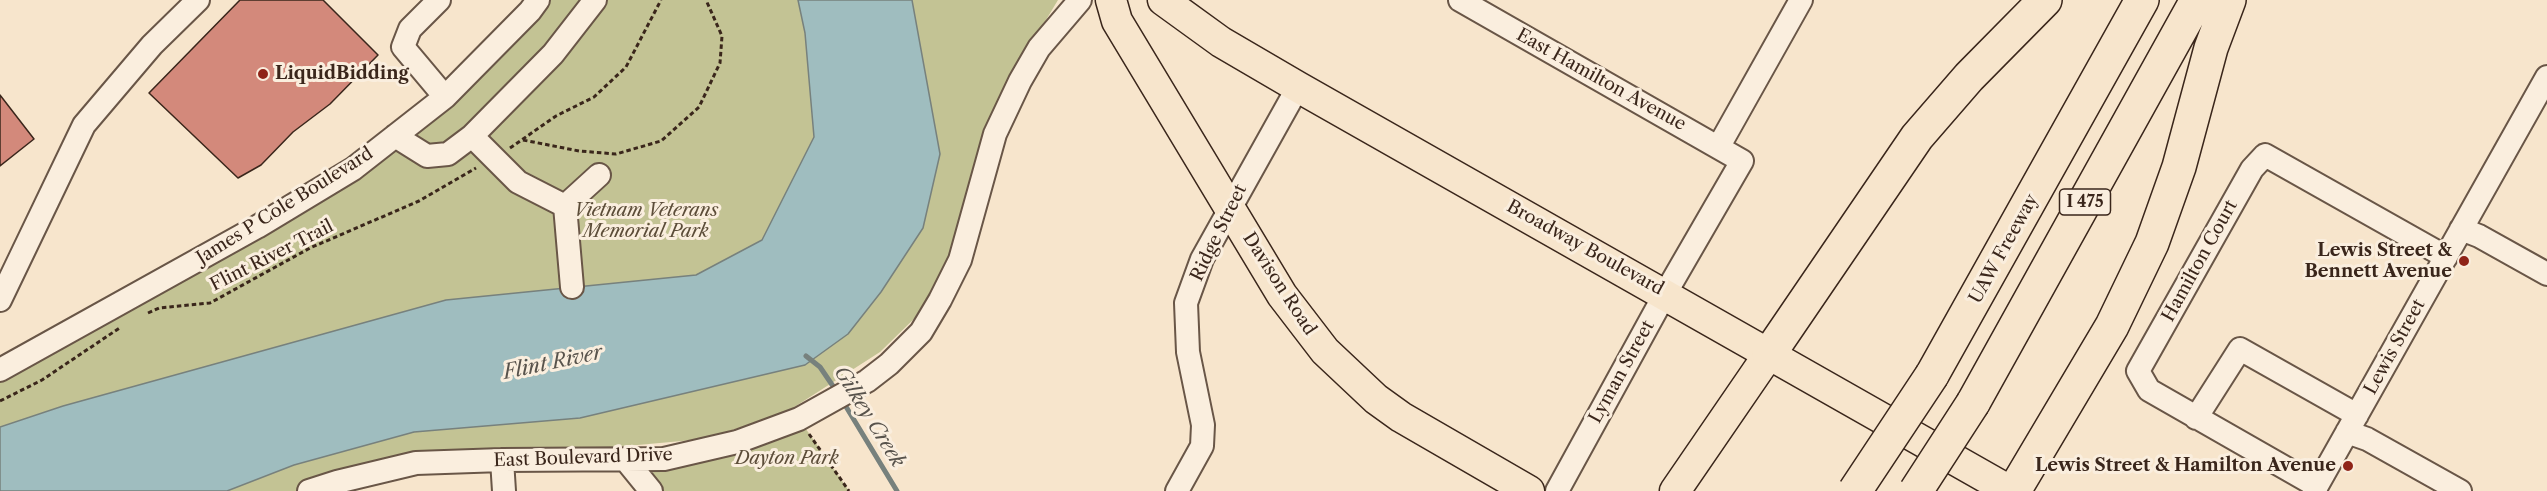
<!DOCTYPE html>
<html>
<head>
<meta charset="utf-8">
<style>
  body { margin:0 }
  canvas { display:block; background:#f7e5cc }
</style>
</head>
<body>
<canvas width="2547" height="491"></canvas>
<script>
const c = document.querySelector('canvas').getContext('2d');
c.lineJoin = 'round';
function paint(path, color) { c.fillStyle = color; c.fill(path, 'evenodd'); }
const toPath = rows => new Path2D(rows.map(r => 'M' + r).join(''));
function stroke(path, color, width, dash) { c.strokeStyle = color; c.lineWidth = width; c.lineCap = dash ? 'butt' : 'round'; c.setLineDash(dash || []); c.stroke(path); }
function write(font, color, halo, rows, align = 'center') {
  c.font = font + ' "Libre Caslon Text",serif'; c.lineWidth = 6; c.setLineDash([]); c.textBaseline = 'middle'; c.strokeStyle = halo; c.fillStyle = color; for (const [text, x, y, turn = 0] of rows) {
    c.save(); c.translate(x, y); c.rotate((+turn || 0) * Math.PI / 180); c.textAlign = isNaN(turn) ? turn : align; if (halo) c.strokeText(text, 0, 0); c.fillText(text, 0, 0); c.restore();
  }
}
const green = toPath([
  [550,0,1058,0,997,101,950,254,920,313,880,352,785,413,704,439,593,449,458,451,305,491,0,491,0,382,259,237,532,20],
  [799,419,849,491,650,491,653,472,664,459]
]);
const water = toPath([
  [798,0,912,0,940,154,923,228,881,292,848,334,805,365,580,418,414,432,294,465,227,491,0,491,0,427,63,406,446,300,696,275,762,240,814,137,805,33,798,0]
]);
const stream = toPath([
  [806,356,820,367,837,392],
  [842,400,897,491]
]);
const building = toPath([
  [240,0,323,0,378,55,330,104,293,132,261,165,238,178,149,93,240,0],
  [0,95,34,139,0,166,0,95]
]);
const path = toPath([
  [523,140,579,151,616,154,661,141,699,107,720,63,722,36,706,0],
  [510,148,556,116,594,97,626,67,661,0],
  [148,313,159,308,210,303,310,248,419,201,476,168],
  [0,401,42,380,121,327],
  [809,434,849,491]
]);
const minor = toPath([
  [439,0,410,29,403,47,445,97],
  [1460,0,1742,161,1665,294,1557,491],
  [395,136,427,156,448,154,472,136,553,54,595,0],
  [472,136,518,182,565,206,572,287],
  [1719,146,1801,0],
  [565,206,599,175],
  [2461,229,2479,236,2547,274],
  [0,300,84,125,152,45,198,0],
  [0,370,257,227,353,169,445,97,530,11,538,0],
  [2196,418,2240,349,2357,415],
  [2347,432,2367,439,2460,491],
  [625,459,651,491],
  [502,460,504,491],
  [2317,486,2149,390,2138,371,2252,169,2265,155,2446,257],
  [309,491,337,482,416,463,502,460,664,459,737,442,799,419,867,381,889,364,921,332,940,300,960,260,995,134,1020,81,1039,48,1080,0],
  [1177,491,1202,446,1203,425,1188,352,1186,303,1202,259,1298,87],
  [2314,491,2547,77]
]);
const major = toPath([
  [1111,0,1117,21,1282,295,1325,351,1376,399,1401,417,1529,491],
  [1163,0,1221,42,1298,87,2010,491],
  [1675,491,1769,354]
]);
const highway = toPath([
  [1769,354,1917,137,1969,77,2045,0],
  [1932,375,2142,0],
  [1973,403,2197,0],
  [2014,491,2112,326,2152,243,2179,167,2211,48,2229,0]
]);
const highwayBridge = toPath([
  [1855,491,1932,375],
  [1916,491,1973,403]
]);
const markers = [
  [263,74,6,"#8f2418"],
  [2464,261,6,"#8f2418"],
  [2348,466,6,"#8f2418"]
];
const shields = [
  [2085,202,51]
];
const shieldNames = [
  ["I 475",2085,202]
];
const poiNames = [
  ["LiquidBidding",275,74,"left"],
  ["Lewis Street &",2452,251],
  ["Bennett Avenue",2452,272],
  ["Lewis Street & Hamilton Avenue",2336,466]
];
const streetNames = [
  ["East Hamilton Avenue",1601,80,29],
  ["James P Cole Boulevard",285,206,-32],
  ["Ridge Street",1219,233,-64],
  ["Broadway Boulevard",1585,248,29],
  ["UAW Freeway",2004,249,-61],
  ["Flint River Trail",272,256,-27],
  ["Hamilton Court",2200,261,-61],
  ["Davison Road",1279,284,57],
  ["Lewis Street",2395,347,-61],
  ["Lyman Street",1622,372,-61],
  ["East Boulevard Drive",583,458,-2]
];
const parkNames = [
  ["Vietnam Veterans",646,211],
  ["Memorial Park",646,232],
  ["Dayton Park",787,459]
];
const waterNames = [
  ["Flint River",553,363,-12],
  ["Gilkey Creek",869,417,58]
];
paint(green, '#c3c394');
paint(water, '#9fbdbf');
stroke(water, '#77817d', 1.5);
stroke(stream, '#77817d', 5);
paint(building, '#d3897b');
stroke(building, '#3a261b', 1.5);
stroke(minor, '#695647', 26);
stroke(major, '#3a261b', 33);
stroke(highway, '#3a261b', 36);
stroke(path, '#3a261b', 3, [4.5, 3]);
stroke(minor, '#faeede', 22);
stroke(major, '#f7e5cc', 30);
stroke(highway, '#f7e5cc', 33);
stroke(highwayBridge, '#3a261b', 36, []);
stroke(highwayBridge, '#f7e5cc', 33);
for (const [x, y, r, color] of markers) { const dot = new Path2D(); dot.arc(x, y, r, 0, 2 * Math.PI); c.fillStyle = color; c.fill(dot); stroke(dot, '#faeede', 2); }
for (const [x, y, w] of shields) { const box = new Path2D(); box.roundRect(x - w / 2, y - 13, w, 26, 4.5); c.fillStyle = '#faeede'; c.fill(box); stroke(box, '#3a261b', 1.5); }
write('bold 16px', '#3a261b', null, shieldNames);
write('bold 18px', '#3a261b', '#faeede', poiNames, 'right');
write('18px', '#3a261b', '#faeede', streetNames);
write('italic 18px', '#5c4d39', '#faeede', parkNames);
write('italic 20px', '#58534c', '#faeede', waterNames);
</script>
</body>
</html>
